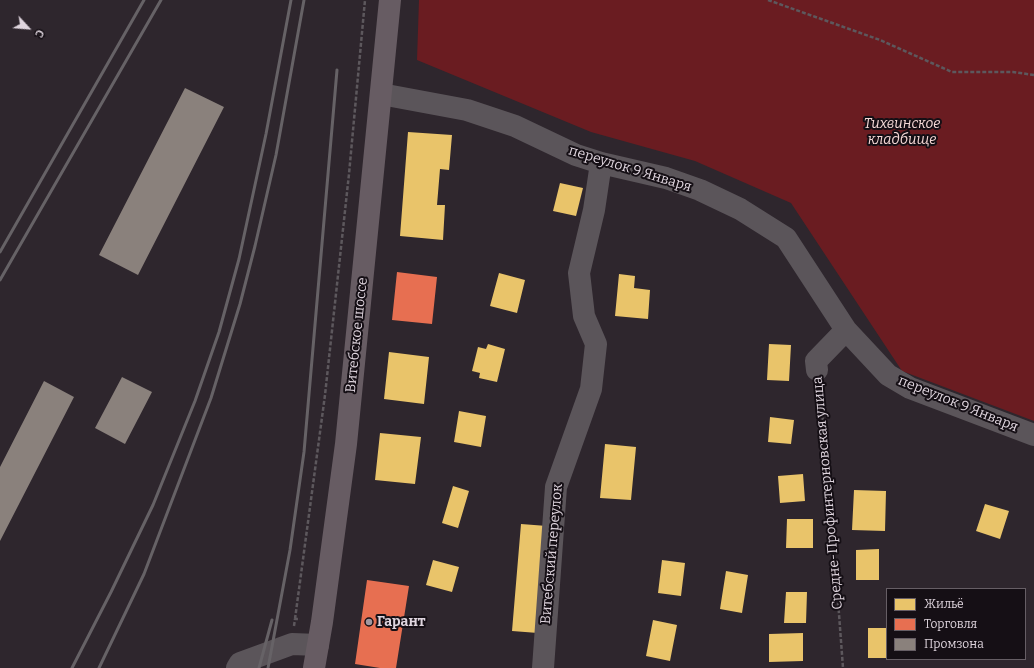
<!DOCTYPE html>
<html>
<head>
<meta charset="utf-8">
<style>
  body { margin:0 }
  #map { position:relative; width:1034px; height:668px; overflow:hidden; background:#2e262d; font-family:Bitter,serif }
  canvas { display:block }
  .legend { position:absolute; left:886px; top:588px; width:140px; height:72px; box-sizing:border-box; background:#150f15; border:1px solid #665e65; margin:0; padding:5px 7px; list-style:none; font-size:12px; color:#dfd5de }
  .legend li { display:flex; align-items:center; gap:8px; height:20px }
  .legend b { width:20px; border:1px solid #665e65 }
  .north { position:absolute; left:8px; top:8px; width:40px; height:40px; -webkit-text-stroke:3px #150f15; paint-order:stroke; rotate:116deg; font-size:11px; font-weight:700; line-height:16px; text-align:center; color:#dfd5de }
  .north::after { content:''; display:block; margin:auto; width:14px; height:18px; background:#dfd5de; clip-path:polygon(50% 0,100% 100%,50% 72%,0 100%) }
</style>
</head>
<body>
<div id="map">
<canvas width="1034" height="668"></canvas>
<ul class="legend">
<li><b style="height:11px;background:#e9c46a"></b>Жильё</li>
<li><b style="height:11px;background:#e76f51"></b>Торговля</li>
<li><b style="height:11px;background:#8a817c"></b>Промзона</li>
</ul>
<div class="north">С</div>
</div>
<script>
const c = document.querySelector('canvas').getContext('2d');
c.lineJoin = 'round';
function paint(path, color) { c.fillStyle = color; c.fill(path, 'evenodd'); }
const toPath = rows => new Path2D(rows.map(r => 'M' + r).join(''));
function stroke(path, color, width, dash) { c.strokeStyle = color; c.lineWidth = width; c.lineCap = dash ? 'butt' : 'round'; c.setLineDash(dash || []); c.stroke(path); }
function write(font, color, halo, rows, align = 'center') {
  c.font = font + ' Bitter,serif'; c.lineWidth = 4; c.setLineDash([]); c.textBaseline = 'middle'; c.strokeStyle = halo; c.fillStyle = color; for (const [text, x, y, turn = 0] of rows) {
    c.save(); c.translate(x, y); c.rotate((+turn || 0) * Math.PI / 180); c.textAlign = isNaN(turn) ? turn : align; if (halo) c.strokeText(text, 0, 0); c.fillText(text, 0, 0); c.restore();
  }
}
const green = toPath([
  [419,0,1034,0,1034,421,902,371,791,203,695,161,591,132,417,60]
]);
const homes = toPath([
  [408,132,452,135,449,170,440,169,437,205,445,205,443,240,400,236],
  [560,183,583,188,576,216,553,211],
  [499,273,525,280,517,313,490,306],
  [619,274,635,276,634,288,650,290,648,319,615,316],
  [488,344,505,349,497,382,479,378,480,373,472,371,478,347,486,349],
  [769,344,791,345,789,381,767,380],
  [389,352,429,357,424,404,384,399],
  [459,411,486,416,481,447,454,442],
  [770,417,794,420,791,444,768,442],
  [380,433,421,437,415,484,375,480],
  [605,444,636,447,631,500,600,498],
  [803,474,805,501,780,503,778,476],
  [453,486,469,491,458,528,442,523],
  [854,490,886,491,885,531,852,530],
  [985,504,1009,511,1000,539,976,531],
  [787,519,813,519,813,548,786,548],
  [521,524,547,526,538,633,512,631],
  [879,549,879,580,856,580,856,550],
  [433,560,459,567,452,592,426,585],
  [662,560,685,563,681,596,658,593],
  [726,571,748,575,742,613,720,609],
  [786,592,807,592,806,623,784,623],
  [653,620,677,625,670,661,646,656],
  [868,628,887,628,887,658,868,658],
  [803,633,803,661,769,662,769,634]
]);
const shops = toPath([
  [397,272,437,277,432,324,392,320],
  [367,580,409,586,396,668,380,668,355,664]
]);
const industry = toPath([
  [185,88,224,107,138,275,99,255],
  [122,377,152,392,125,444,95,428],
  [44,381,74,397,0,541,0,467]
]);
const path = toPath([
  [768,0,880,40,952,72,1013,72,1034,75],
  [819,388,827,452,843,668],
  [295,619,325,395,349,174,365,0],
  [294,626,295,619,300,619]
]);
const minor = toPath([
  [381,94,467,110,515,126,576,155,601,163,666,178,700,190,740,209,786,238,846,330,888,375,910,388,1034,435],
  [817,370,816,361,846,330],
  [237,668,240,663,292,644,318,645],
  [543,668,556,487,591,389,596,344,584,316,579,273,594,210,601,163]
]);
const major = toPath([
  [314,668,322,622,346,444,390,0]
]);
const rail = toPath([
  [0,252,144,0],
  [0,280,161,0],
  [72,668,111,592,153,505,195,401,219,332,239,259,266,134,291,0],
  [99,668,144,574,211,398,240,304,255,246,276,155,304,0],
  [259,668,272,620],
  [268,668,290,550,304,452,337,70]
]);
const markers = [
  [369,622,4,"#a198a0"]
];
const parkNames = [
  ["Тихвинское",902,124],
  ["кладбище",902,140]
];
const streetNames = [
  ["переулок 9 Января",630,169,17],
  ["Витебское шоссе",357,335,-84],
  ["переулок 9 Января",958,404,22],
  ["Средне-Профинтерновская улица",828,493,-95],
  ["Витебский переулок",552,554,-85]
];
const poiNames = [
  ["Гарант",377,622]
];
paint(green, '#6a1c21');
paint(homes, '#e9c46a');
paint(shops, '#e76f51');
paint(industry, '#8a817c');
stroke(path, '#5d585d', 2.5, [4, 2]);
stroke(minor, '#5b555a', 22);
stroke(major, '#675c63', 22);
stroke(rail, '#666266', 3);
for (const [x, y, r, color] of markers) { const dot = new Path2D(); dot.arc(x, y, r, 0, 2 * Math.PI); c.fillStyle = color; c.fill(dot); stroke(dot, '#150f15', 1.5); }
write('italic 14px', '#f5d8d6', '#150f15', parkNames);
write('14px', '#dfd5de', '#150f15', streetNames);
write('bold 14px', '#dfd5de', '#150f15', poiNames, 'left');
</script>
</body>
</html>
